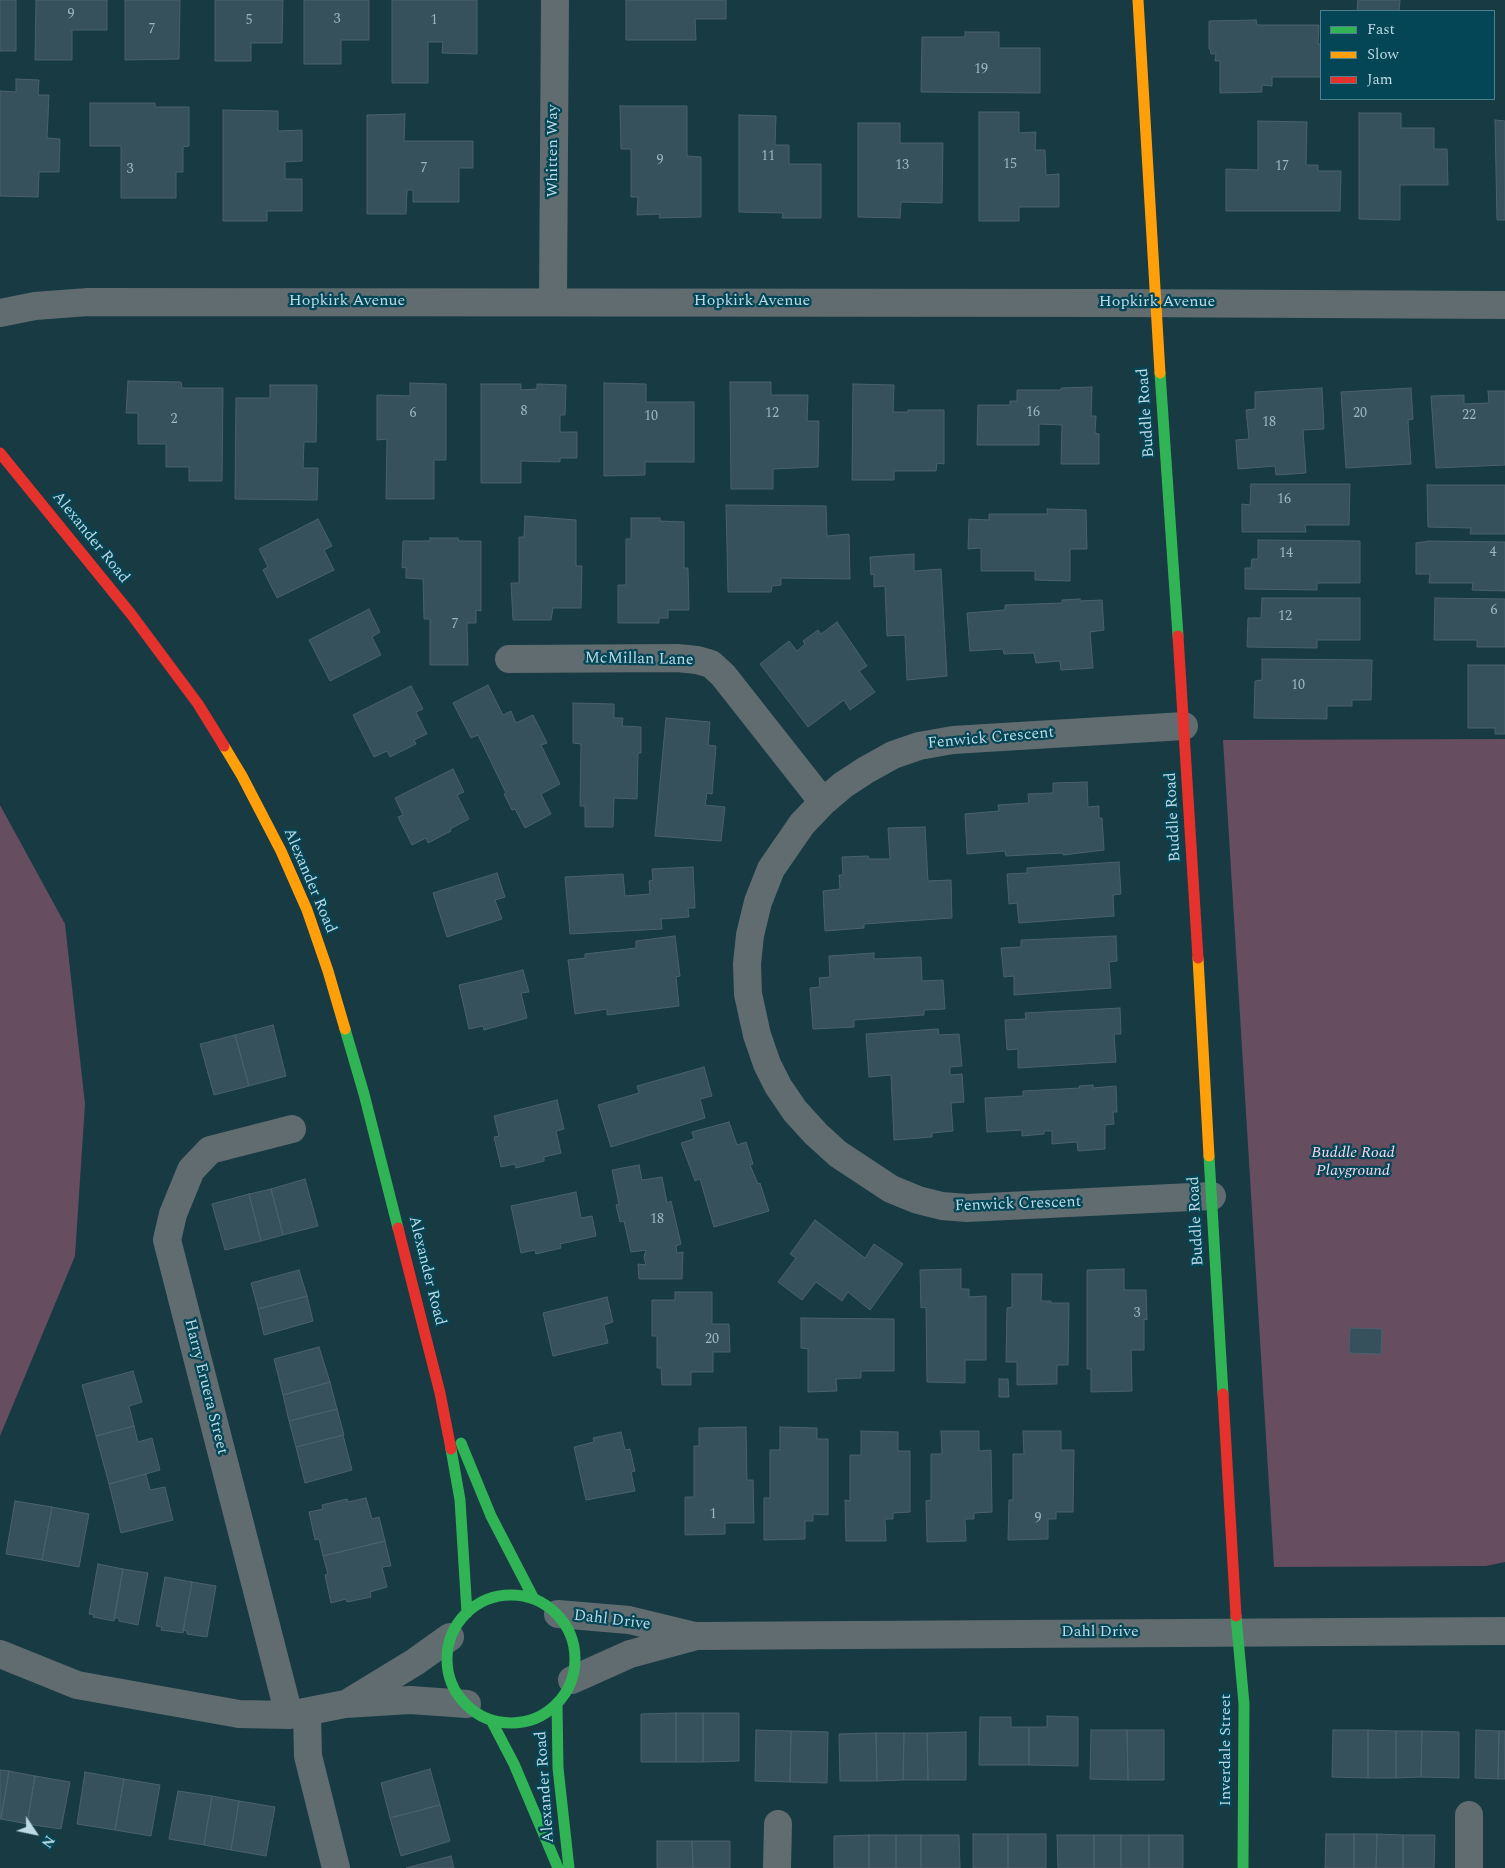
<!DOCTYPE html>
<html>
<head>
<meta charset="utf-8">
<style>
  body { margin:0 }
  #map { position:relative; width:1505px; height:1868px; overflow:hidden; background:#173a43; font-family:Spectral,serif }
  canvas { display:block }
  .legend { position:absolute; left:1320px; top:10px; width:175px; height:90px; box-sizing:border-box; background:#044556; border:1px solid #4e808e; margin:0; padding:6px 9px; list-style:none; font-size:15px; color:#bdd9e3 }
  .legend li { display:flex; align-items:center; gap:10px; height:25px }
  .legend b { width:25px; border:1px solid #4e808e }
  .north { position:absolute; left:10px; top:1808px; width:50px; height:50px; -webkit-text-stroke:4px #044556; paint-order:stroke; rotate:124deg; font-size:14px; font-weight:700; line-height:20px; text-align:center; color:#bdd9e3 }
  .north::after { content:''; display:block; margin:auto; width:18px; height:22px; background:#bdd9e3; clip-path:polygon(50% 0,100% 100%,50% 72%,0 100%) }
</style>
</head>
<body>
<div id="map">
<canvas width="1505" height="1868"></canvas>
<ul class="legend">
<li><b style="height:6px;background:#30b455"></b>Fast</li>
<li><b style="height:6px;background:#ff9f0a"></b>Slow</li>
<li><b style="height:6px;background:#e5322d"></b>Jam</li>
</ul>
<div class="north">N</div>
</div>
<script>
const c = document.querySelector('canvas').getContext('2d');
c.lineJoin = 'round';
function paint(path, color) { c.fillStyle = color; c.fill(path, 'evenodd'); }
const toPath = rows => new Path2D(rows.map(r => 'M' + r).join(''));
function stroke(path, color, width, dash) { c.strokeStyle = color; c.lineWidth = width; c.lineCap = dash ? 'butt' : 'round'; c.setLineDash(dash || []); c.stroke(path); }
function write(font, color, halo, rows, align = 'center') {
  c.font = font + ' Spectral,serif'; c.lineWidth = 4.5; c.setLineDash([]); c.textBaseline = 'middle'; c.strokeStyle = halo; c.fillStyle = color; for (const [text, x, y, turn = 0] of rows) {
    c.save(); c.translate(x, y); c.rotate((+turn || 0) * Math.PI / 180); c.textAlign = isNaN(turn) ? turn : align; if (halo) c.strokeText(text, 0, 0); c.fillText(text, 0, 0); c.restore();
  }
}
const green = toPath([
  [1505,739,1505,1562,1486,1566,1274,1567,1223,740],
  [0,805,65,924,85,1104,75,1256,0,1436]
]);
const building = toPath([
  [0,0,16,0,16,51,0,51,0,0],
  [36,0,107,0,107,30,72,30,72,60,35,60,36,0],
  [125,0,180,0,179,59,125,60,125,0],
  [215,0,283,0,282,43,251,43,251,61,215,61,215,0],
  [304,0,369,0,369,40,341,40,341,64,304,64,304,0],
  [392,0,477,0,477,54,442,53,443,42,428,42,428,83,392,83,392,0],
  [626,0,726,0,726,19,695,19,696,40,626,40,626,0],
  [1358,0,1400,0,1399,11,1406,11,1357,11,1358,0],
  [1256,20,1257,25,1319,25,1318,44,1321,44,1321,77,1272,77,1272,86,1262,85,1262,92,1220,93,1220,61,1215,61,1216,54,1211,54,1210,49,1209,49,1209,21,1256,20],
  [965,32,999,32,999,48,1040,48,1040,93,921,92,922,37,965,37,965,32],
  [16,79,39,80,38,95,49,95,47,138,60,139,59,172,39,172,38,197,0,196,0,91,16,92,16,79],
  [90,103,155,103,155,107,189,107,189,146,183,147,183,172,176,172,176,198,121,198,121,146,90,146,90,103],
  [620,106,687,106,687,156,701,157,701,217,659,218,660,214,637,215,638,197,631,197,631,149,621,149,620,106],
  [223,110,278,111,278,131,302,130,302,161,285,162,285,179,302,179,302,211,267,211,267,221,223,221,223,110],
  [979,112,1019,112,1019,133,1036,132,1035,150,1045,150,1046,175,1059,174,1059,207,1019,207,1019,221,979,221,979,112],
  [1359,113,1401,113,1401,128,1434,128,1434,149,1447,149,1448,185,1400,185,1400,220,1359,219,1359,113],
  [405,114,404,141,473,141,473,168,459,168,459,202,413,202,413,190,407,190,406,214,367,214,367,115,405,114],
  [739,115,776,116,775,145,789,145,789,164,821,164,821,218,782,218,783,213,739,212,739,115],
  [1495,120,1505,121,1505,220,1497,220,1495,120],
  [1258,121,1307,122,1306,165,1318,165,1318,171,1341,171,1340,211,1226,211,1226,169,1258,170,1258,121],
  [858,123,900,123,900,143,943,143,942,203,901,202,900,218,858,217,858,123],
  [128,381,181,382,182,388,223,388,222,481,189,481,189,467,166,467,166,444,138,444,138,413,126,413,128,381],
  [730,382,771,382,771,395,808,395,807,421,819,421,818,467,773,469,773,489,731,489,730,382],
  [410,383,446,384,446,460,434,460,434,499,386,499,387,439,377,440,377,395,410,396,410,383],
  [604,383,646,384,646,402,694,402,694,462,645,462,645,475,604,476,604,383],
  [481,384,521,384,521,390,537,389,537,384,566,385,565,415,560,415,560,432,577,432,577,458,560,458,560,462,521,461,521,483,481,483,481,384],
  [853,384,894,385,893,412,908,412,908,410,944,410,944,464,937,463,936,471,894,471,894,480,852,480,853,384],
  [270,385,317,385,316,442,304,442,303,468,318,468,317,500,235,499,236,398,270,398,270,385],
  [1092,387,1091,416,1096,416,1095,433,1099,434,1099,464,1061,464,1062,425,1039,424,1039,445,977,445,978,405,1010,405,1010,401,1017,401,1017,390,1061,390,1061,388,1092,387],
  [1322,388,1324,429,1303,430,1306,473,1276,475,1275,466,1238,469,1236,440,1249,439,1246,410,1255,409,1255,392,1322,388],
  [1411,388,1413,419,1408,420,1411,464,1346,468,1341,392,1411,388],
  [1488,391,1505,391,1505,465,1436,468,1431,396,1464,395,1464,404,1489,403,1488,391],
  [1251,484,1350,484,1349,525,1305,525,1306,532,1242,532,1242,504,1250,505,1251,484],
  [1427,485,1505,485,1505,534,1470,534,1471,528,1428,527,1427,485],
  [726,505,826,506,827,536,849,534,850,579,781,578,781,585,772,586,771,592,728,592,726,505],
  [1047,509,1086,510,1087,549,1070,549,1070,581,1035,580,1035,571,981,571,981,548,968,549,969,519,989,520,989,514,1048,514,1047,509],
  [525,516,576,520,576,566,582,566,581,608,553,608,551,620,513,620,511,583,519,583,519,537,524,537,525,516],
  [631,518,660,518,660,521,684,522,684,568,688,568,689,610,668,610,668,618,659,618,659,623,618,623,618,585,626,585,626,539,631,539,631,518],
  [318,519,332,546,324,550,334,570,277,598,263,570,268,567,259,549,318,519],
  [430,538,458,538,459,541,481,541,481,611,476,610,476,623,467,623,468,665,430,665,430,619,424,619,423,579,406,578,406,567,402,568,403,541,430,541,430,538],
  [1258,540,1360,541,1360,583,1317,583,1317,590,1245,589,1245,568,1251,568,1252,559,1258,559,1258,540],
  [1429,541,1505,542,1505,591,1472,590,1473,583,1429,583,1430,574,1416,574,1416,543,1429,541],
  [914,554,914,571,941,569,947,676,907,680,905,635,887,636,885,586,874,587,874,574,871,575,870,557,914,554],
  [1262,598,1360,598,1360,640,1317,640,1317,648,1247,647,1248,618,1261,618,1262,598],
  [1435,598,1505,599,1505,647,1477,647,1477,640,1434,640,1435,598],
  [1080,599,1080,601,1102,600,1104,630,1090,632,1093,668,1061,670,1060,661,1036,663,1034,653,1004,654,1003,649,970,651,967,613,1005,610,1005,605,1062,603,1062,600,1080,599],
  [369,609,380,632,372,637,381,655,330,681,309,640,369,609],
  [837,622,867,666,859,671,875,692,850,710,844,700,808,727,760,664,789,641,797,651,805,644,803,641,818,630,821,634,837,622],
  [1262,659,1372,660,1371,700,1352,700,1352,706,1327,706,1327,719,1254,718,1255,681,1262,680,1262,659],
  [1468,665,1505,665,1505,734,1495,734,1495,728,1468,728,1468,665],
  [488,685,503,715,511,711,516,723,533,715,547,743,541,745,560,784,541,794,551,814,525,828,515,809,512,810,504,794,506,793,478,735,471,738,453,703,488,685],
  [411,686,423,709,416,712,427,734,414,740,416,744,390,757,387,751,374,757,353,715,411,686],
  [573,703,614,704,614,718,623,718,622,726,641,727,641,753,638,753,637,799,614,798,613,827,585,827,585,806,580,806,581,744,573,743,573,703],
  [666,718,710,722,708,745,716,746,712,794,707,793,705,805,725,807,721,841,655,836,666,718],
  [453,769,464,792,457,795,469,819,450,829,451,831,428,843,426,838,412,845,398,817,403,815,395,798,453,769],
  [1087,782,1088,807,1099,806,1099,818,1102,818,1104,850,1063,855,1063,853,1006,856,1005,851,967,854,965,814,999,811,998,805,1029,803,1028,794,1053,793,1053,783,1087,782],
  [925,827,928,881,951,880,952,918,864,924,864,928,825,931,823,891,840,889,839,875,843,875,842,857,868,856,869,859,890,859,888,828,925,827],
  [1119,862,1121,894,1113,895,1114,916,1019,923,1017,903,1009,904,1007,874,1027,873,1027,868,1119,862],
  [693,867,695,908,688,908,689,917,661,919,662,929,570,934,565,877,623,874,625,896,650,894,649,881,653,880,652,869,693,867],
  [497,873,505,897,495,900,502,919,447,937,433,893,497,873],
  [675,936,680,976,676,977,679,1006,607,1015,607,1009,575,1014,568,960,585,958,585,954,636,948,636,941,675,936],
  [1116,936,1117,961,1109,962,1111,988,1014,995,1014,976,1004,977,1001,948,1021,947,1021,940,1116,936],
  [874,953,874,959,921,957,922,981,943,980,945,1009,924,1010,924,1015,854,1020,854,1027,813,1029,810,988,820,987,819,978,830,977,829,956,874,953],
  [523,970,529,992,521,993,527,1018,484,1030,483,1026,469,1029,459,985,523,970],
  [1120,1008,1121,1034,1114,1034,1116,1062,1018,1068,1018,1049,1007,1050,1005,1020,1026,1019,1025,1013,1120,1008],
  [273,1025,286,1076,249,1086,235,1035,273,1025],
  [938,1029,939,1035,959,1034,962,1066,950,1067,950,1075,962,1074,964,1102,951,1103,953,1131,932,1133,932,1137,894,1140,891,1075,869,1077,866,1034,938,1029],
  [235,1035,249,1086,214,1095,200,1044,235,1035],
  [704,1067,712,1096,700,1099,705,1118,611,1147,598,1105,639,1093,637,1086,704,1067],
  [1093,1085,1093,1088,1116,1086,1117,1112,1113,1112,1114,1124,1105,1125,1105,1149,1078,1151,1077,1142,1052,1144,1052,1131,1044,1131,1044,1134,1022,1136,1022,1130,987,1132,985,1098,1023,1096,1023,1091,1080,1088,1079,1086,1093,1085],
  [557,1100,564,1129,556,1131,561,1153,544,1157,544,1161,516,1168,515,1164,501,1167,494,1137,499,1136,494,1116,557,1100],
  [729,1122,737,1145,746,1142,753,1164,750,1165,758,1184,760,1183,769,1211,714,1227,700,1179,695,1181,681,1143,694,1139,692,1132,729,1122],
  [639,1165,642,1180,662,1177,667,1203,671,1201,681,1244,676,1246,677,1253,683,1252,682,1279,639,1279,638,1264,646,1265,644,1257,646,1250,631,1252,624,1221,620,1222,616,1205,619,1204,612,1170,639,1165],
  [305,1179,318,1226,283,1235,271,1189,305,1179],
  [271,1189,283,1235,261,1241,249,1194,271,1189],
  [576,1192,581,1218,592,1216,596,1236,560,1244,561,1248,536,1254,535,1250,521,1253,511,1206,576,1192],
  [249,1194,261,1241,225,1250,212,1204,249,1194],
  [815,1220,865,1258,874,1244,903,1264,870,1310,848,1292,842,1301,816,1282,802,1300,778,1282,796,1258,790,1254,815,1220],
  [961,1269,961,1289,969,1289,969,1297,986,1296,986,1360,965,1360,965,1383,927,1382,926,1307,921,1308,920,1270,961,1269],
  [1124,1269,1124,1290,1146,1290,1147,1320,1144,1319,1144,1350,1131,1350,1132,1391,1091,1392,1091,1369,1087,1369,1087,1270,1124,1269],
  [299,1270,307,1296,258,1309,251,1283,299,1270],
  [1012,1274,1042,1274,1041,1301,1051,1301,1051,1303,1069,1303,1068,1365,1057,1365,1057,1384,1017,1385,1017,1362,1006,1362,1007,1308,1012,1307,1012,1274],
  [675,1292,712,1292,712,1324,729,1324,730,1352,713,1352,713,1372,691,1372,691,1385,662,1385,661,1368,657,1368,657,1336,652,1336,652,1300,675,1300,675,1292],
  [307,1296,313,1321,264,1335,258,1309,307,1296],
  [607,1297,613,1322,604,1325,608,1343,553,1356,543,1313,607,1297],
  [801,1318,894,1319,894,1371,861,1371,861,1378,836,1379,837,1391,808,1392,808,1349,801,1348,801,1318],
  [1350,1328,1382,1329,1381,1354,1349,1353,1350,1328],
  [319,1347,330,1382,283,1395,274,1359,319,1347],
  [133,1371,142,1402,129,1406,134,1426,96,1436,82,1385,133,1371],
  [999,1379,1008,1379,1009,1397,999,1397,999,1379],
  [330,1382,337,1409,289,1421,283,1395,330,1382],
  [337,1409,344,1435,296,1447,289,1421,337,1409],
  [134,1426,138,1442,152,1438,160,1470,109,1484,96,1436,134,1426],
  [746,1427,747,1480,753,1480,754,1523,725,1523,725,1534,685,1535,685,1497,694,1497,694,1446,699,1446,699,1428,746,1427],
  [780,1427,817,1428,817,1439,828,1439,828,1515,813,1514,813,1521,805,1521,805,1539,764,1540,764,1498,770,1498,770,1450,780,1450,780,1427],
  [861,1431,898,1432,898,1451,910,1451,910,1512,893,1513,893,1519,885,1519,886,1541,846,1541,845,1500,850,1501,850,1455,861,1455,861,1431],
  [941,1431,979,1431,979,1451,991,1450,992,1512,974,1513,974,1519,965,1519,966,1541,927,1542,926,1501,931,1500,931,1454,942,1454,941,1431],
  [1023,1431,1061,1431,1061,1450,1074,1450,1073,1512,1056,1512,1056,1519,1048,1519,1048,1539,1008,1540,1009,1500,1013,1500,1013,1454,1024,1454,1023,1431],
  [621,1432,625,1450,630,1449,635,1471,631,1472,635,1491,586,1500,574,1447,594,1442,593,1438,621,1432],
  [343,1435,352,1470,305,1483,296,1447,343,1435],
  [146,1474,150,1490,165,1487,173,1520,121,1533,109,1484,146,1474],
  [366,1498,372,1519,379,1517,385,1541,323,1556,319,1539,315,1540,309,1512,323,1509,322,1505,347,1499,348,1502,366,1498],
  [15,1501,52,1507,42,1560,6,1554,15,1501],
  [52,1507,89,1514,79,1567,42,1560,52,1507],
  [385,1541,391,1566,382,1567,387,1587,370,1592,371,1597,347,1602,346,1599,331,1603,325,1575,328,1574,323,1556,385,1541],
  [98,1564,123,1569,114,1621,93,1617,94,1615,89,1614,98,1564],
  [123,1569,148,1573,138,1625,119,1621,119,1618,114,1618,123,1569],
  [165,1577,192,1582,183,1633,161,1630,162,1627,156,1626,165,1577],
  [192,1582,216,1586,207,1637,187,1634,187,1631,183,1630,192,1582],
  [676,1713,703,1713,703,1762,676,1762,676,1713],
  [676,1713,676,1762,641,1762,641,1714,676,1713],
  [703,1713,739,1713,739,1761,703,1762,703,1713],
  [1047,1716,1078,1717,1078,1766,1029,1765,1029,1727,1047,1727,1047,1716],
  [980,1717,1011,1717,1011,1727,1029,1727,1029,1765,979,1765,980,1717],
  [756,1730,791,1731,790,1782,755,1781,756,1730],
  [1091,1730,1127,1730,1128,1780,1090,1779,1091,1730],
  [1127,1730,1164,1730,1164,1780,1128,1780,1127,1730],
  [1333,1730,1368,1730,1368,1778,1332,1777,1333,1730],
  [1368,1730,1396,1731,1396,1778,1368,1778,1368,1730],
  [1476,1730,1499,1731,1498,1779,1475,1778,1476,1730],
  [791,1731,828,1732,827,1783,790,1782,791,1731],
  [1396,1731,1422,1731,1421,1777,1396,1778,1396,1731],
  [1422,1731,1459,1732,1459,1778,1421,1777,1422,1731],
  [1499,1731,1505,1731,1505,1779,1498,1779,1499,1731],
  [966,1732,966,1780,928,1780,927,1733,966,1732],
  [876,1733,904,1733,903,1780,877,1781,876,1733],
  [876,1733,877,1781,840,1781,839,1734,876,1733],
  [904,1733,927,1733,928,1780,903,1780,904,1733],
  [430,1769,440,1805,390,1818,381,1783,430,1769],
  [0,1770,9,1771,1,1819,0,1819,0,1770],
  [9,1771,35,1776,27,1824,1,1819,9,1771],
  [85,1772,124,1779,115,1830,77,1824,85,1772],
  [35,1776,70,1782,61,1829,27,1824,35,1776],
  [124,1779,160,1785,151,1836,115,1830,124,1779],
  [178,1791,212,1796,204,1845,169,1839,178,1791],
  [212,1796,239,1801,231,1850,204,1845,212,1796],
  [239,1801,275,1807,266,1856,231,1850,239,1801],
  [440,1805,450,1841,401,1856,390,1818,440,1805],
  [973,1834,1008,1834,1008,1868,973,1868,973,1834],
  [1008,1834,1046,1834,1046,1868,1008,1868,1008,1834],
  [1326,1834,1354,1834,1354,1868,1325,1868,1326,1834],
  [1354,1834,1377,1834,1376,1868,1354,1868,1354,1834],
  [1377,1834,1403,1835,1403,1868,1376,1868,1377,1834],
  [869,1835,896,1835,896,1868,869,1868,869,1835],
  [869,1835,869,1868,834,1868,834,1836,869,1835],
  [896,1835,921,1835,921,1868,896,1868,896,1835],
  [921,1835,959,1835,960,1868,921,1868,921,1835],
  [1057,1835,1094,1835,1094,1868,1058,1868,1057,1835],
  [1094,1835,1121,1835,1121,1868,1094,1868,1094,1835],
  [1121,1835,1149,1835,1149,1868,1121,1868,1121,1835],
  [1149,1835,1183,1835,1183,1868,1149,1868,1149,1835],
  [1403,1835,1435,1835,1434,1868,1403,1868,1403,1835],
  [657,1841,692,1841,693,1868,657,1868,657,1841],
  [692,1841,730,1841,730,1868,693,1868,692,1841],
  [451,1856,454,1868,406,1868,451,1856]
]);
const street = toPath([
  [553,302,555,0],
  [0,313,35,306,88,302,1120,303,1505,305],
  [509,659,677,658,697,660,711,664,723,675,823,802],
  [1184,726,953,740,919,746,893,755,866,770,843,785,823,802,802,824,771,869,758,902,750,935,747,964,748,994,757,1035,767,1064,778,1086,795,1111,816,1134,838,1154,891,1189,918,1200,942,1206,967,1208,1212,1196],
  [558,1614,629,1620,695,1636,1505,1631],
  [0,1654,77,1685,239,1714,289,1715,345,1704,410,1700,467,1704],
  [572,1680,630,1654,693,1637],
  [351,1701,415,1662,450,1637],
  [307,1713,308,1756,336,1868],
  [289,1715,167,1240,173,1214,191,1170,210,1150,292,1129],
  [777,1868,778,1824],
  [1469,1868,1469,1815]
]);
const fast = toPath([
  [1160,373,1178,636],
  [345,1029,364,1094,398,1228],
  [1209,1156,1223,1394],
  [461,1443,491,1516,534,1599],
  [451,1449,460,1500,467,1613],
  '447 1659a64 64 0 1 1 128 0a64 64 0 1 1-128 0Z',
  [1236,1616,1244,1704,1243,1868],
  [557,1703,558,1768,569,1868],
  [491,1720,514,1764,558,1868]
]);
const slow = toPath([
  [1138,0,1160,373],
  [224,746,242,776,281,851,307,910,328,971,345,1029],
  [1198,958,1209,1156]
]);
const jam = toPath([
  [0,453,131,614,198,704,224,746],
  [1178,636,1198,958],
  [398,1228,440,1393,451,1449],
  [1223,1394,1236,1616]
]);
const numberNames = [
  ["9",71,15],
  ["3",337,20],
  ["5",249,21],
  ["1",434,21],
  ["7",152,30],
  ["19",981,70],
  ["11",768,157],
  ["9",660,161],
  ["15",1010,165],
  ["13",902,166],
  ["17",1282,167],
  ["7",424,169],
  ["3",130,170],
  ["8",524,412],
  ["16",1033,413],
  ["6",413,414],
  ["12",772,414],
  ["20",1360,414],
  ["22",1469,416],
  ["10",651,417],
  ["2",174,420],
  ["18",1269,423],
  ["16",1284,500],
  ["4",1493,553],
  ["14",1286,554],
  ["6",1494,611],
  ["12",1285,617],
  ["7",455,625],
  ["10",1298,686],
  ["18",657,1220],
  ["3",1137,1314],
  ["20",712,1340],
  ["1",713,1515],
  ["9",1038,1519]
];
const streetNames = [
  ["Whitten Way",554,151,-90],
  ["Hopkirk Avenue",347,302],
  ["Hopkirk Avenue",752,302],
  ["Hopkirk Avenue",1157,303],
  ["Buddle Road",1147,413,-94],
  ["Alexander Road",90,538,51],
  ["McMillan Lane",639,660,1],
  ["Fenwick Crescent",991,739,-5],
  ["Buddle Road",1174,817,-93],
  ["Alexander Road",309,881,67],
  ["Fenwick Crescent",1018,1205,-2],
  ["Buddle Road",1197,1221,-93],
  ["Alexander Road",426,1271,76],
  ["Harry Eruera Street",205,1387,76],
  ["Dahl Drive",612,1621,7],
  ["Dahl Drive",1100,1633],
  ["Inverdale Street",1227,1750,-90],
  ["Alexander Road",546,1787,-94]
];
const parkNames = [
  ["Buddle Road",1353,1154],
  ["Playground",1353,1172]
];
paint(green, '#664d60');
paint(building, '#37515c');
stroke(building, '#4a616b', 1);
stroke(street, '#606c70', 28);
stroke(fast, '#30b455', 11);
stroke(slow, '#ff9f0a', 11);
stroke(jam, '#e5322d', 11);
write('14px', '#9cb7c1', null, numberNames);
write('16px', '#bdd9e3', '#044556', streetNames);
write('italic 16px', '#f9d7eb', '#044556', parkNames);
</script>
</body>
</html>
